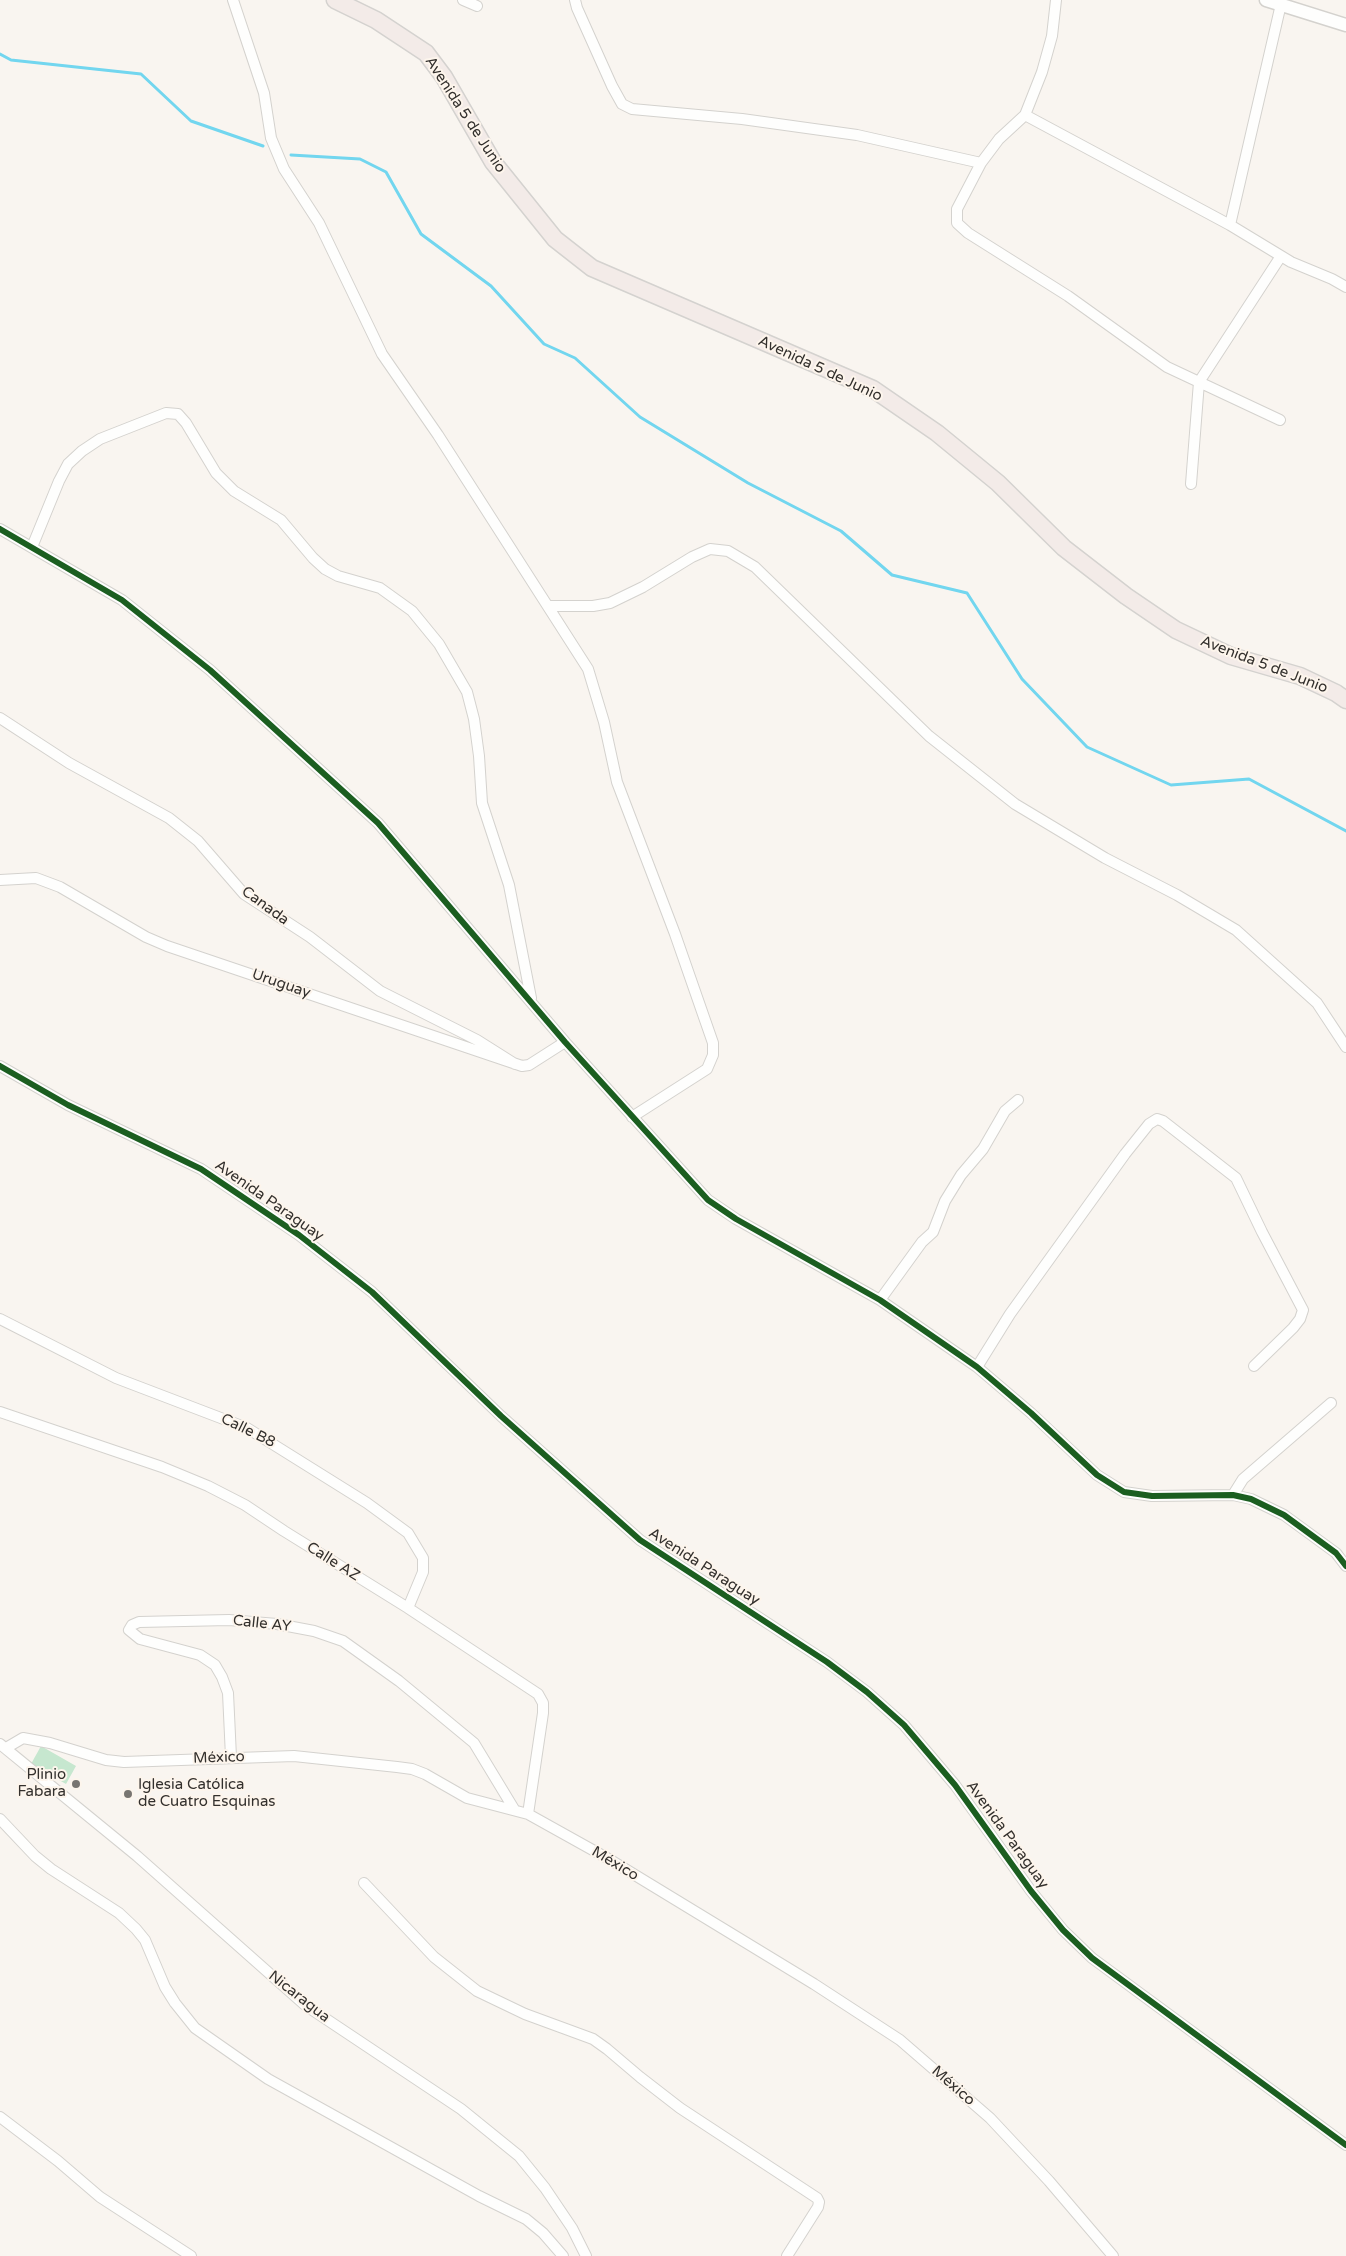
<!DOCTYPE html>
<html>
<head>
<meta charset="utf-8">
<style>
  body { margin:0 }
  canvas { display:block; background:#f9f5f0 }
</style>
</head>
<body>
<canvas width="1346" height="2256"></canvas>
<script>
const c = document.querySelector('canvas').getContext('2d');
c.lineJoin = 'round';
function paint(path, color) { c.fillStyle = color; c.fill(path, 'evenodd'); }
const toPath = rows => new Path2D(rows.map(r => 'M' + r).join(''));
function stroke(path, color, width, dash) { c.strokeStyle = color; c.lineWidth = width; c.lineCap = dash ? 'butt' : 'round'; c.setLineDash(dash || []); c.stroke(path); }
function write(font, color, halo, rows, align = 'center') {
  c.font = font + ' "Varela Round",sans-serif'; c.lineWidth = 4; c.setLineDash([]); c.textBaseline = 'middle'; c.strokeStyle = halo; c.fillStyle = color; for (const [text, x, y, turn = 0] of rows) {
    c.save(); c.translate(x, y); c.rotate((+turn || 0) * Math.PI / 180); c.textAlign = isNaN(turn) ? turn : align; if (halo) c.strokeText(text, 0, 0); c.fillText(text, 0, 0); c.restore();
  }
}
const green = toPath([
  [41,1746,76,1766,66,1784,31,1764]
]);
const stream = toPath([
  [0,54,11,60,141,74,191,121,263,146],
  [291,155,360,159,386,172,421,234,491,286,544,344,575,358,640,417,748,483,841,531,892,575,967,593,1022,679,1087,747,1171,785,1249,779,1346,831]
]);
const minor = toPath([
  [233,0,264,93,271,138,284,169,319,223,382,354,438,435,588,669,604,722,617,782,675,934,713,1043,713,1055,707,1069,632,1117],
  [463,0,477,6],
  [575,0,577,8,612,86,622,104,632,109,742,119,857,135,981,163,957,209,957,223,968,233,1068,296,1167,367,1280,420],
  [1281,4,1230,225,1291,262,1332,279,1346,287],
  [1025,115,1230,225],
  [981,163,999,139,1025,115,1042,72,1052,36,1056,0],
  [1191,484,1199,382,1281,256],
  [0,529,122,600,210,670,378,823,565,1042,708,1200,736,1219,880,1300,977,1367,1031,1413,1097,1475,1124,1492,1152,1496,1233,1495,1251,1499,1284,1515,1336,1553,1346,1566],
  [32,547,59,481,68,464,82,451,100,439,166,413,178,414,186,423,216,473,234,491,281,520,313,558,325,569,338,576,380,588,412,611,439,644,467,692,474,719,479,756,482,803,509,885,531,998],
  [549,606,593,606,610,603,643,587,692,557,710,549,728,551,755,567,929,736,1015,804,1105,858,1177,895,1236,930,1317,1003,1346,1047],
  [0,718,69,763,169,818,198,841,244,894,310,937,380,991,477,1040,515,1064],
  [0,880,36,878,60,887,146,937,167,946,522,1066,529,1065,565,1042],
  [0,1066,68,1105,201,1169,299,1235,372,1292,501,1416,640,1540,827,1662,867,1692,904,1725,955,1785,1031,1891,1063,1930,1092,1958,1346,2145],
  [880,1300,922,1242,933,1232,945,1201,961,1175,983,1149,1005,1111,1018,1100],
  [0,1319,116,1378,247,1428,367,1503,408,1533,423,1558,423,1572,408,1608],
  [977,1367,1010,1314,1125,1154,1149,1124,1157,1119,1163,1121,1236,1178,1262,1232,1303,1310,1300,1319,1293,1328,1254,1366],
  [0,1412,162,1467,208,1486,245,1505,284,1531,408,1608,538,1694,543,1703,543,1713,528,1814],
  [1233,1495,1243,1479,1331,1403],
  [0,1744,137,1856,305,2005,461,2109,519,2156,545,2188,572,2228,586,2256],
  [6,1748,23,1738,50,1743,106,1760,124,1762,294,1756,397,1767,412,1769,425,1774,467,1798,528,1814,607,1858,814,1984,900,2040,990,2118,1049,2181,1113,2256],
  [231,1757,228,1693,222,1677,215,1665,200,1655,140,1639,129,1630,132,1625,139,1622,229,1620,277,1624,314,1631,343,1641,399,1681,474,1743,514,1809],
  [0,1819,35,1856,51,1869,119,1913,136,1929,145,1940,165,1987,175,2003,195,2028,268,2079,479,2196,526,2219,543,2233,563,2256],
  [364,1883,434,1957,477,1991,525,2014,593,2039,607,2049,640,2077,680,2108,817,2198,819,2202,818,2207,787,2256],
  [0,2117,58,2161,100,2197,191,2256]
]);
const tertiary = toPath([
  [1266,0,1346,25]
]);
const primary = toPath([
  [335,0,376,20,426,53,444,77,493,162,555,239,592,268,873,389,937,433,998,483,1064,548,1126,596,1176,630,1231,656,1300,676,1336,693,1346,700]
]);
const cycleway = toPath([
  [0,529,122,600,210,670,378,823,565,1042,708,1200,736,1219,880,1300,977,1367,1031,1413,1097,1475,1124,1492,1152,1496,1233,1495,1251,1499,1284,1515,1336,1553,1346,1566],
  [0,1066,68,1105,201,1169,299,1235,372,1292,501,1416,640,1540,827,1662,867,1692,904,1725,955,1785,1031,1891,1063,1930,1092,1958,1346,2145]
]);
const markers = [
  [76,1784,5,"#787571"],
  [128,1794,5,"#787571"]
];
const streetNames = [
  ["Avenida 5 de Junio",465,115,57],
  ["Avenida 5 de Junio",820,369,25],
  ["Avenida 5 de Junio",1264,665,21],
  ["Canada",265,906,36],
  ["Uruguay",281,984,19],
  ["Avenida Paraguay",269,1201,35],
  ["Calle B8",248,1431,26],
  ["Calle AZ",333,1562,32],
  ["Avenida Paraguay",704,1567,33],
  ["Calle AY",262,1624,6],
  ["México",219,1758,-2],
  ["Avenida Paraguay",1007,1835,54],
  ["México",615,1864,31],
  ["Nicaragua",299,1997,38],
  ["México",953,2086,41]
];
const poiNames = [
  ["Plinio",66,1775],
  ["Fabara",66,1792],
  ["Iglesia Católica",138,1785,"left"],
  ["de Cuatro Esquinas",138,1802,"left"]
];
paint(green, '#c6e7cf');
stroke(stream, '#72d6ef', 3);
stroke(minor, '#d4d2ce', 12);
stroke(tertiary, '#d4d2ce', 15);
stroke(primary, '#d4d2cf', 19);
stroke(minor, '#fefefd', 10);
stroke(tertiary, '#fefefd', 12);
stroke(primary, '#f3ebe8', 16);
stroke(cycleway, '#1b5e20', 6);
for (const [x, y, r, color] of markers) { const dot = new Path2D(); dot.arc(x, y, r, 0, 2 * Math.PI); c.fillStyle = color; c.fill(dot); stroke(dot, '#fdf5ec', 2); }
write('15px', '#33302d', '#fdf5ec', streetNames);
write('15px', '#33302d', '#fdf5ec', poiNames, 'right');
</script>
</body>
</html>
